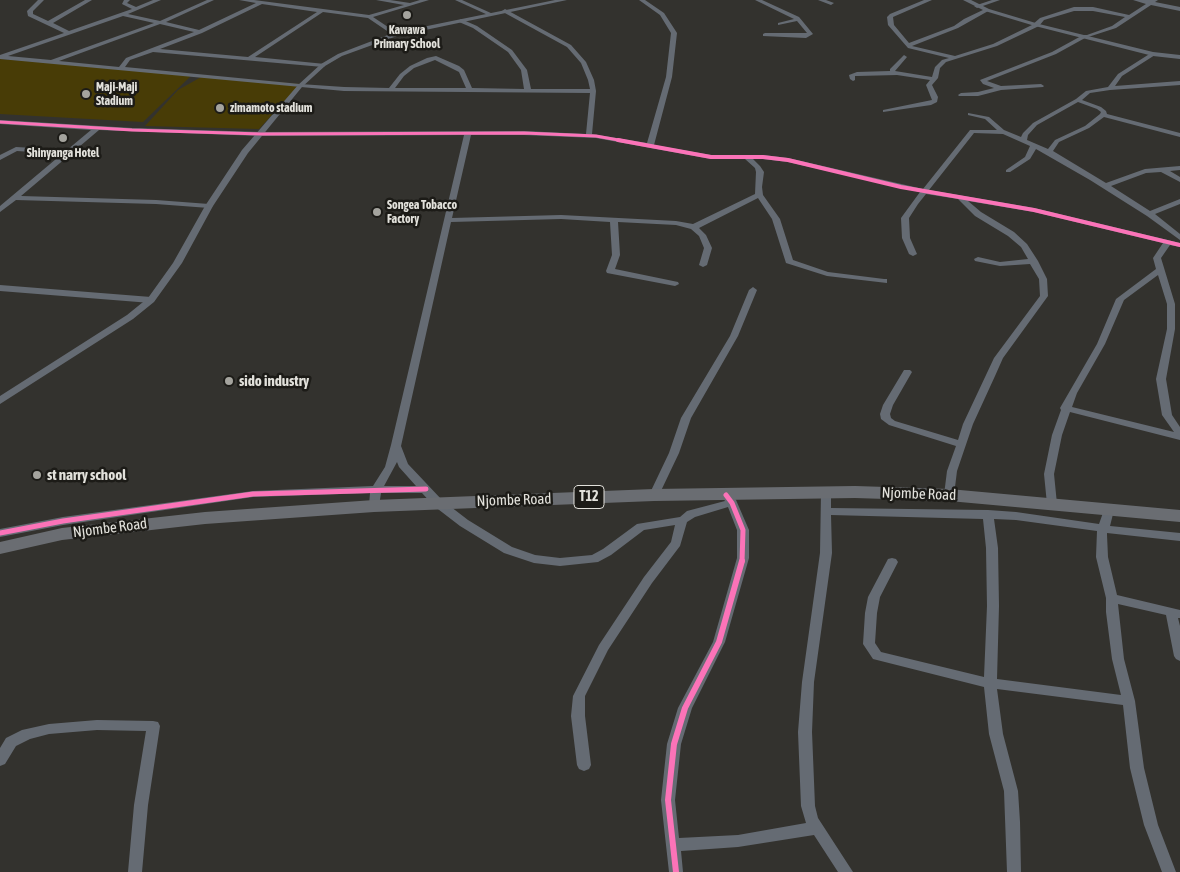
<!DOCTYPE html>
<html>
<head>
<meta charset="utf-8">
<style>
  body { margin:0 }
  canvas { display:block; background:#33322e }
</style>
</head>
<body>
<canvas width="1180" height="872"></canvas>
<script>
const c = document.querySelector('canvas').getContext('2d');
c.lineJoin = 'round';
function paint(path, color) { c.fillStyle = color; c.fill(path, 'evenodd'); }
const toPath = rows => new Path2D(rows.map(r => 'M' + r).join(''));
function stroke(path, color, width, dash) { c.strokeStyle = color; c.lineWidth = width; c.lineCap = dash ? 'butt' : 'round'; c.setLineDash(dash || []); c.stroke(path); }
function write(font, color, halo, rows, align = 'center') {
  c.font = font + ' "Asap Condensed",sans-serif'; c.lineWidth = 5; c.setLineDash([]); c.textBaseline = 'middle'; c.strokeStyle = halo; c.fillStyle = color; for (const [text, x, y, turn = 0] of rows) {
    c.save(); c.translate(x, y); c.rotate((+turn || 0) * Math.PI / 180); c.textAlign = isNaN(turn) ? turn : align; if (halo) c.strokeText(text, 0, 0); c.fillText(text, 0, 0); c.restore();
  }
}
const green = toPath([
  [0,59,193,74,143,122,0,114],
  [203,76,300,84,259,129,145,126,178,90]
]);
const minor = toPath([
  [38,0,44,0,33,11,33,14,48,21,85,0,92,0,53,23,69,31,132,9,122,4,124,0,130,0,127,3,136,7,153,0,161,0,128,14,160,21,207,0,214,0,166,22,199,30,256,3,239,0,254,0,369,15,404,5,376,0,390,0,410,3,420,0,429,0,373,17,397,33,397,35,393,35,368,18,323,12,255,57,325,64,325,66,323,67,153,52,130,60,125,67,300,84,344,87,389,88,400,74,410,66,427,58,436,56,459,66,464,70,472,88,524,89,521,70,508,52,473,28,459,22,458,21,461,19,477,26,512,50,527,70,531,89,590,89,588,80,581,63,567,47,503,12,502,11,505,9,571,45,586,62,594,80,596,91,592,134,647,143,666,77,671,33,660,15,639,0,645,0,664,13,677,33,672,77,654,145,711,155,763,155,788,158,923,189,970,130,997,130,985,119,968,115,968,113,989,117,1004,130,1021,137,1023,133,1033,123,1076,99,1086,91,1108,87,1118,74,1151,53,1155,53,1155,55,1122,76,1115,86,1180,81,1180,85,1110,90,1090,93,1082,100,1101,107,1106,111,1107,114,1180,133,1180,137,1104,117,1089,128,1059,142,1053,151,1106,183,1145,169,1180,166,1180,170,1170,171,1180,177,1180,182,1161,172,1146,173,1111,186,1150,211,1180,199,1180,204,1155,214,1180,234,1180,240,1147,216,1090,180,1036,149,1030,159,1010,172,1006,172,1006,170,1025,157,1030,146,1003,134,974,133,929,190,1034,208,1180,243,1180,247,1170,245,1161,258,1175,304,1175,329,1166,379,1172,415,1180,427,1180,440,1070,412,1062,435,1054,474,1057,504,1056,507,1048,507,1047,504,1044,474,1052,435,1061,410,1060,408,1097,344,1116,299,1156,269,1153,258,1163,243,1034,212,968,201,981,212,1014,232,1027,244,1038,261,1047,279,1048,296,1003,358,995,376,973,424,957,471,954,495,949,498,944,495,947,471,956,446,889,425,881,419,880,414,883,405,904,370,910,370,912,372,893,405,890,414,891,418,895,421,958,440,963,424,994,358,1040,296,1039,279,1030,264,1000,266,975,261,974,259,978,257,1000,262,1028,259,1021,247,1008,236,975,216,958,199,926,194,918,204,909,218,910,238,917,254,913,256,909,254,902,238,901,218,920,192,788,162,763,159,753,159,760,166,764,172,762,187,763,195,780,219,793,260,828,272,884,279,887,279,887,283,827,276,786,263,772,219,758,198,699,228,706,235,712,248,707,265,703,267,699,265,704,248,699,236,691,229,676,225,618,222,620,255,615,269,678,282,679,284,675,286,607,273,606,271,612,255,610,222,561,219,451,222,401,446,408,464,442,500,468,520,512,547,535,555,560,558,592,555,603,549,637,524,680,517,687,511,725,501,721,495,726,492,730,493,736,500,749,530,749,558,725,642,692,708,681,744,675,800,679,838,738,835,806,823,801,806,798,732,802,682,820,553,821,493,822,491,826,490,831,493,831,508,988,510,1016,512,1099,524,1104,510,1109,506,1114,510,1110,526,1180,533,1180,541,1107,533,1107,535,1108,557,1117,595,1180,610,1180,618,1178,618,1180,626,1180,661,1176,659,1174,656,1166,615,1118,604,1124,659,1135,701,1144,768,1158,825,1176,872,1162,872,1144,825,1130,768,1123,705,997,689,1003,734,1018,791,1020,822,1021,872,1007,872,1004,791,989,734,984,687,873,659,863,644,865,613,868,597,888,559,892,558,896,559,898,562,880,597,877,613,875,643,881,652,984,677,987,606,986,548,983,519,831,515,832,553,814,682,812,732,815,806,818,818,853,872,838,872,814,835,738,847,681,851,683,872,669,872,661,800,667,744,678,708,713,642,737,558,737,530,728,507,695,517,687,522,680,546,652,583,608,650,585,696,585,716,591,765,589,769,584,771,579,769,577,765,571,716,573,696,599,645,644,577,671,542,675,525,644,530,611,555,598,562,560,566,534,563,504,553,460,526,434,506,422,493,381,493,379,506,374,510,369,506,370,493,253,497,63,525,0,537,0,529,63,517,253,491,373,486,385,467,391,445,464,135,261,136,99,130,21,196,156,200,209,204,213,206,209,208,156,204,16,200,0,212,0,206,62,154,17,151,0,160,0,155,16,147,67,150,91,130,0,124,0,120,132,128,261,132,524,131,586,134,590,93,344,91,0,59,0,55,64,33,28,16,27,11,38,0],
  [262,4,317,12,248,57,160,49,202,33,262,4],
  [123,16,154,23,51,60,8,56,123,16],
  [160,24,194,32,126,58,119,67,59,61,160,24],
  [435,60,459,72,466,88,395,88,404,76,414,68,435,60],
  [1078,102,1097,109,1101,112,1100,114,1085,126,1055,140,1048,149,1027,140,1028,135,1037,125,1078,102],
  [471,135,524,135,596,138,711,159,745,159,755,168,756,172,755,194,693,224,676,221,561,215,452,218,471,135],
  [1158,275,1167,304,1167,329,1156,379,1162,415,1174,432,1072,407,1077,393,1105,344,1124,300,1158,275],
  [397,462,399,467,416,486,384,486,397,462],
  [994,519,1016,520,1097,531,1096,557,1106,598,1106,612,1112,659,1121,695,997,679,999,606,998,548,994,519],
  [455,0,462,0,493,14,488,15,455,0],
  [755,0,762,0,799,17,813,34,806,38,763,36,763,34,765,33,807,33,797,21,778,25,778,23,794,19,755,0],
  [818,0,826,0,834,3,831,5,818,0],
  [924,0,932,0,893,17,894,25,909,43,954,26,964,19,985,9,990,10,958,28,912,46,955,56,993,44,1032,25,1040,18,1074,7,1093,7,1129,15,1146,4,1133,0,1158,0,1155,2,1180,7,1180,11,1151,5,1116,28,1085,38,1056,54,987,81,1001,86,1041,84,1044,86,1043,87,1001,90,978,96,959,96,958,95,961,93,978,92,994,88,983,84,980,80,1052,52,1083,35,1087,35,1112,26,1125,17,1093,11,1074,11,1044,20,1039,26,997,46,946,62,940,68,938,78,932,85,938,97,937,102,931,105,883,112,883,110,932,100,926,85,930,80,897,75,857,76,855,76,855,80,853,81,850,79,849,75,857,72,890,71,890,69,904,55,907,57,895,71,932,77,935,67,942,60,949,58,908,48,888,25,887,17,890,14,924,0],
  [992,0,1000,0,977,8,974,6,992,0],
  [0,285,151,297,155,300,151,303,0,291,0,285],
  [753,287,757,290,738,336,691,418,679,453,659,495,658,497,650,497,649,495,669,453,681,418,730,336,749,290,753,287],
  [97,720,153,721,158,722,160,726,148,805,142,872,128,872,134,805,146,731,97,730,49,734,30,739,16,746,5,764,0,766,0,748,6,738,22,730,49,724,97,720]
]);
const tertiary = toPath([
  [555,0,567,0,397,36,342,56,325,66,302,87,248,153,213,206,182,263,154,302,133,319,0,404,0,396,127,315,148,298,173,263,205,206,242,150,298,85,321,64,338,54,393,33,555,0],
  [963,0,971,0,989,9,1039,24,1153,52,1180,55,1180,59,1153,56,1035,26,985,11,963,0]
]);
const trunk = toPath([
  [855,486,949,489,1180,510,1180,522,949,501,855,498,654,501,374,512,205,524,62,540,0,554,0,542,62,528,205,512,374,500,654,489,855,486]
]);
const cyclewayFar3 = toPath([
  [0,122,132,130,261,134,524,133,596,136,624,141]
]);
const cyclewayFar2 = toPath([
  [618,140,711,157,763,157,788,160,901,187,1034,210,1180,245]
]);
const cyclewayFar1 = toPath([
  [726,495,732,503,743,530,742,562],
  [0,533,63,521,253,494,426,489]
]);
const cycleway = toPath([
  [676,872,668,800,674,744,685,708,719,642,742,561]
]);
const markers = [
  [407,15,5,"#a5a49e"],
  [86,94,5,"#a5a49e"],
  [220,108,5,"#a5a49e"],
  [63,138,5,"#a5a49e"],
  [377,212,5,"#a5a49e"],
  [229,381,5,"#a5a49e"],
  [37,475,5,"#a5a49e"]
];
const farPoinames = [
  ["Kawawa",407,30,"center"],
  ["Primary School",407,44,"center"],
  ["Maji-Maji",96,87],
  ["Stadium",96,101],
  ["zimamoto stadium",230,108],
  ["Shinyanga Hotel",63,153,"center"],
  ["Songea Tobacco",387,205],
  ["Factory",387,219]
];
const shields = [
  [589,497,30]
];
const shieldNames = [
  ["T12",589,497]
];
const poiNames = [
  ["sido industry",239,381],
  ["st narry school",47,475]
];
const streetNames = [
  ["Njombe Road",919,494,2],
  ["Njombe Road",514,500,-2],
  ["Njombe Road",110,528,-7]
];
paint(green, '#483c06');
paint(minor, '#656b73');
paint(tertiary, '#656b73');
paint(trunk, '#6a6d72');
stroke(cyclewayFar3, '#fb73b8', 3);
stroke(cyclewayFar2, '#fb73b8', 4);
stroke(cyclewayFar1, '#fb73b8', 5);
stroke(cycleway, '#fb73b8', 6);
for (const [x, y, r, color] of markers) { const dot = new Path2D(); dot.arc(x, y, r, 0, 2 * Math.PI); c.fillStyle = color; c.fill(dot); stroke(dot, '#1c1b17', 2); }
write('bold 12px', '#e2e1db', '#1c1b17', farPoinames, 'left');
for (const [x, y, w] of shields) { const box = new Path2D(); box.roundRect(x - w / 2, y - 11.5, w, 23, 4); c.fillStyle = '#1c1b17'; c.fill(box); stroke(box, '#e2e1db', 1); }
write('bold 14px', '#e2e1db', null, shieldNames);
write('bold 15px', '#e2e1db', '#1c1b17', poiNames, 'left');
write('15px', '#e2e1db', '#1c1b17', streetNames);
</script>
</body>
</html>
